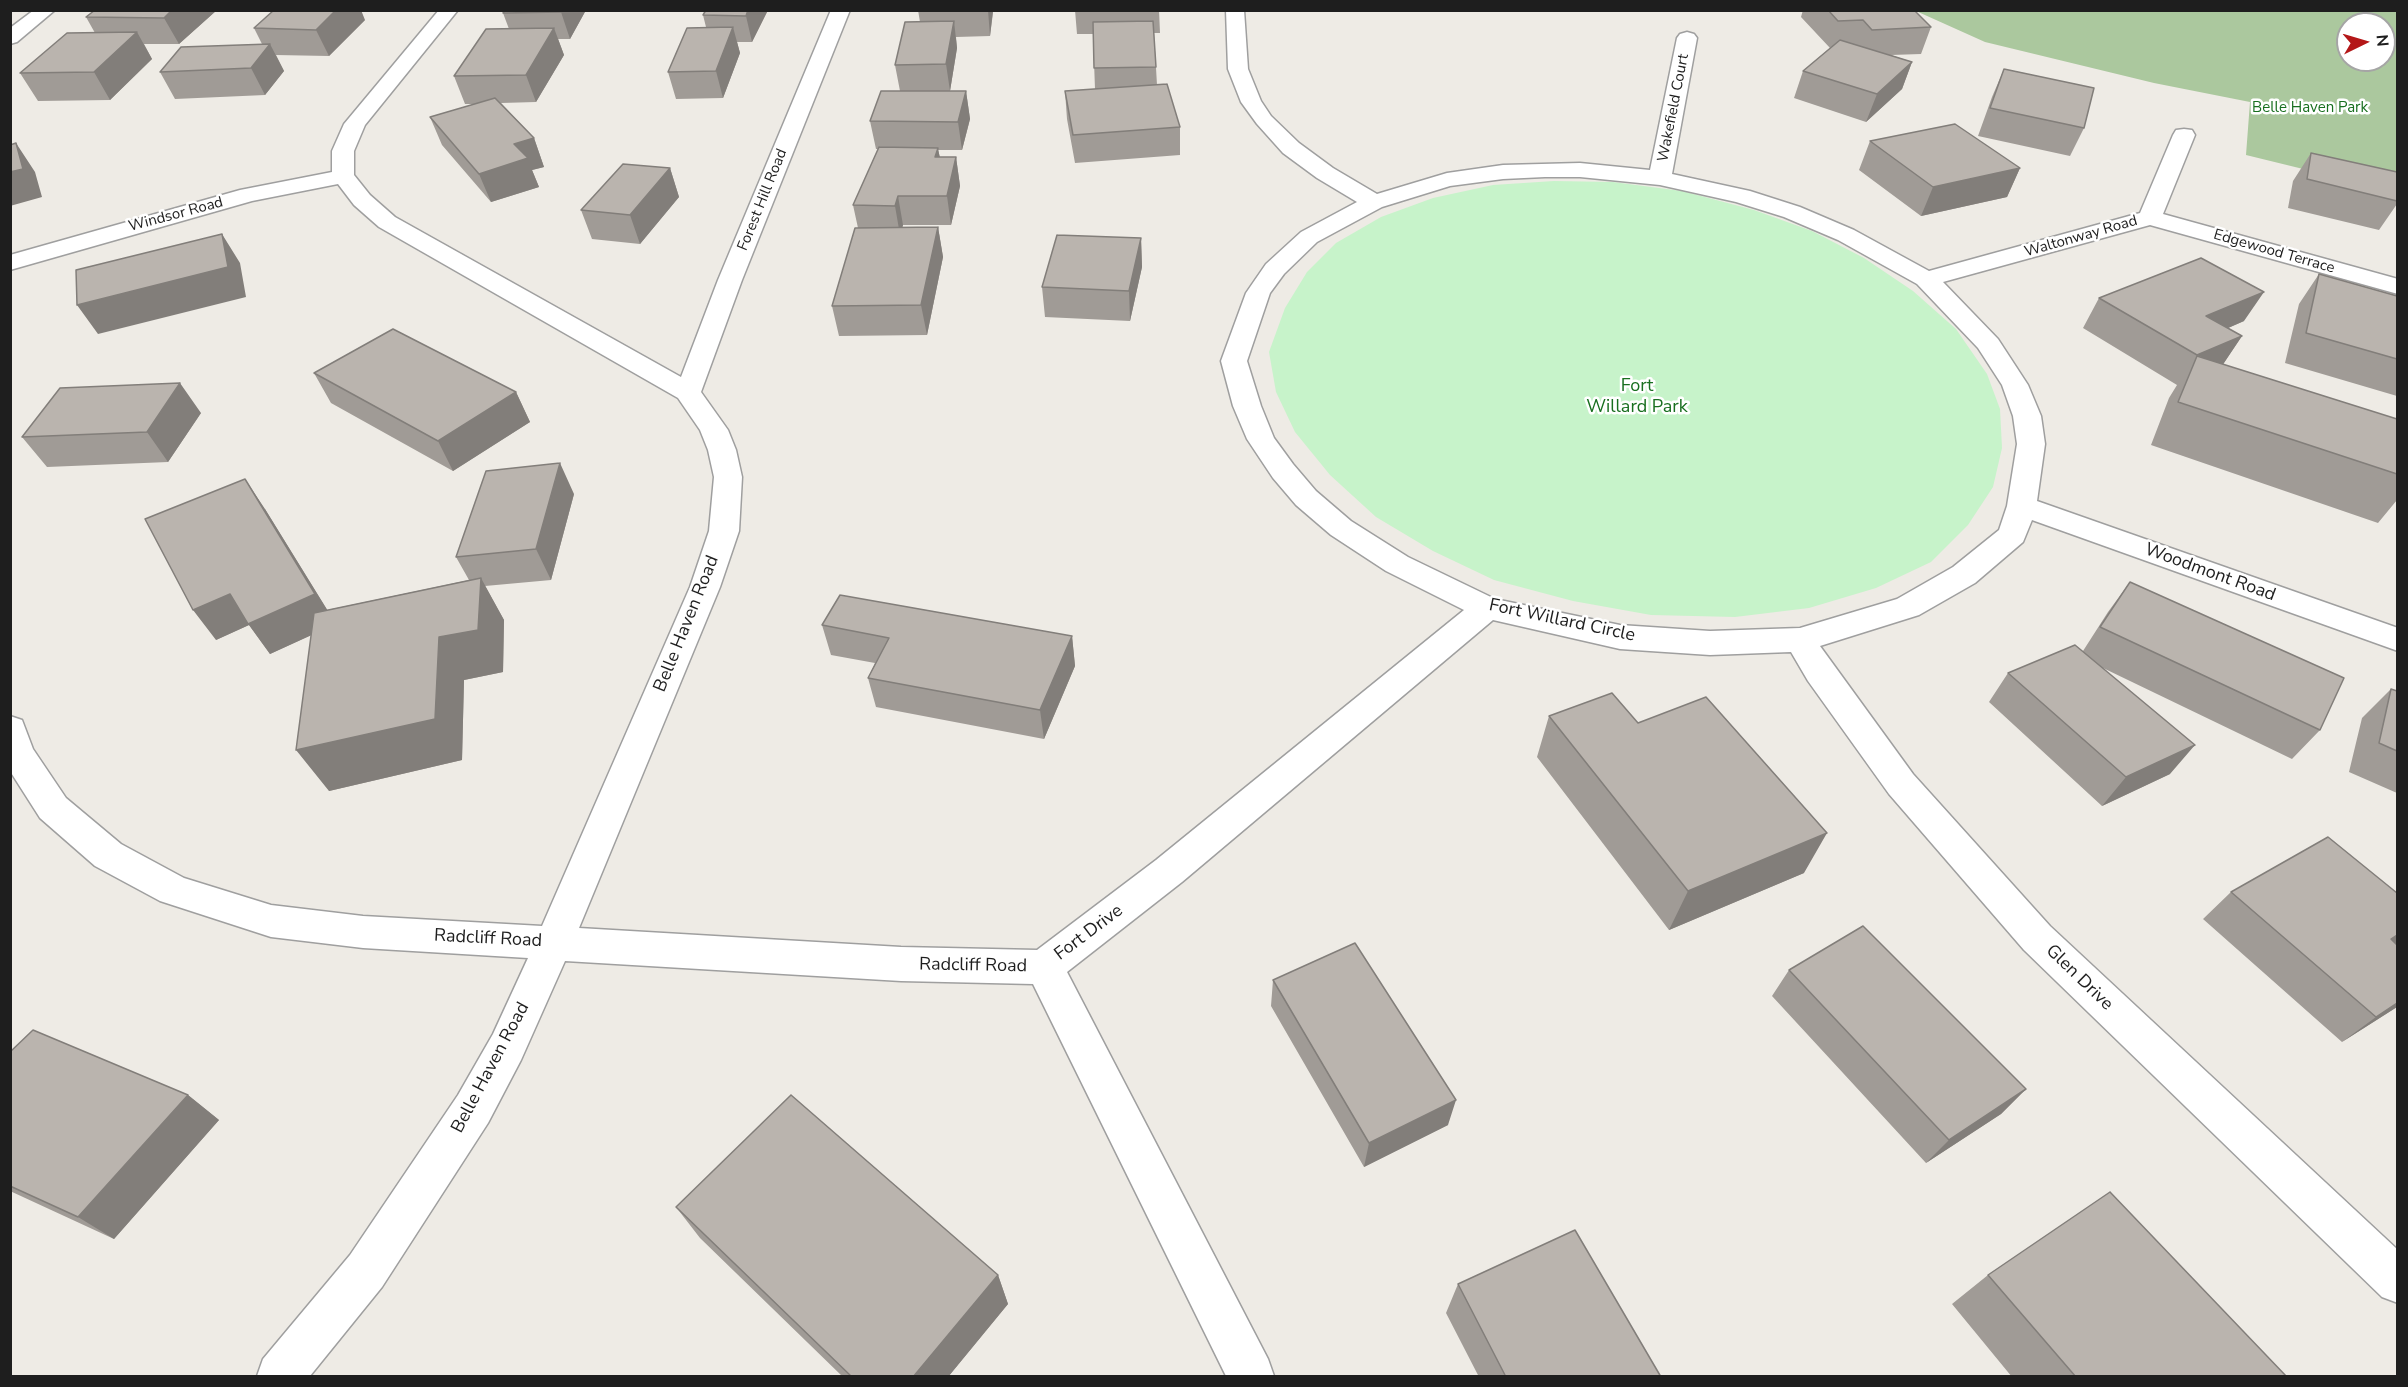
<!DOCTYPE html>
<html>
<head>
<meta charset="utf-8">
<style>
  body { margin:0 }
  #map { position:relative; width:2408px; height:1387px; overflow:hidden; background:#eeebe5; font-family:"Nunito Sans",sans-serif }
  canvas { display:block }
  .frame { position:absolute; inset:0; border:12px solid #1e1e1e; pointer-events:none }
  .north { position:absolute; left:2336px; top:12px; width:60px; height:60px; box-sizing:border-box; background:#fff; border:2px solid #a5a5a5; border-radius:50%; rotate:85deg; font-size:16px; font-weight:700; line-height:24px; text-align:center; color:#1e1e1e }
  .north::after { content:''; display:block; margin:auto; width:21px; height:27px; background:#b41718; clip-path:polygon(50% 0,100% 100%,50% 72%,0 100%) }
</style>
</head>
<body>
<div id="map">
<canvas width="2408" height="1387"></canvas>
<div class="frame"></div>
<div class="north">N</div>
</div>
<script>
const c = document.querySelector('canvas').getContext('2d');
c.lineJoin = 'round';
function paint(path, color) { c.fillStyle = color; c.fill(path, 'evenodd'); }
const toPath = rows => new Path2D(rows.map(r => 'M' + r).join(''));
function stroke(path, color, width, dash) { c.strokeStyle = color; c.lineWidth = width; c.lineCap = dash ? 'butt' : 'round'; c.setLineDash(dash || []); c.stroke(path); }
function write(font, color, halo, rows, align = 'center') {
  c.font = font + ' "Nunito Sans",sans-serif'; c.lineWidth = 5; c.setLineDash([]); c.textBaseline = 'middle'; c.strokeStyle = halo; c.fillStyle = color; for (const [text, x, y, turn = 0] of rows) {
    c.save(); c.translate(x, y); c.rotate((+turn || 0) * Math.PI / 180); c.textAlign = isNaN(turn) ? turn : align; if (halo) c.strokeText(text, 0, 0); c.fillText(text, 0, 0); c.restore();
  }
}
const forest = toPath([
  [1916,11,2397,11,2397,192,2246,155,2250,102,2154,83,1985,42],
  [2348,24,2384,24,2384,60,2348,60]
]);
const park = toPath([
  [1554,181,1613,182,1682,191,1754,210,1812,231,1864,258,1913,291,1956,329,1987,374,2000,409,2002,448,1993,487,1968,525,1931,562,1876,588,1809,608,1735,617,1651,615,1573,601,1494,580,1433,551,1376,517,1330,475,1295,432,1276,392,1269,352,1285,308,1307,272,1336,243,1381,217,1433,198,1493,185]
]);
const street = toPath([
  [34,10,55,10,17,42,10,44,10,28,34,10],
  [439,10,458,10,365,125,354,151,354,175,370,195,395,217,681,377,718,280,831,10,850,10,742,280,701,392,728,430,736,450,742,477,739,531,720,587,579,928,901,947,1037,950,1156,860,1464,610,1386,571,1331,535,1296,505,1273,478,1247,439,1233,406,1221,361,1246,293,1266,264,1301,232,1357,202,1317,178,1283,153,1257,124,1241,102,1228,69,1226,10,1244,10,1248,69,1261,101,1271,116,1299,143,1333,168,1377,194,1447,173,1503,165,1580,163,1650,170,1677,38,1680,34,1687,32,1694,34,1697,38,1672,174,1750,191,1800,207,1854,230,1929,271,2140,213,2173,135,2176,130,2184,129,2192,130,2195,135,2163,214,2398,279,2398,294,2150,225,1943,282,1998,339,2028,385,2041,416,2045,444,2037,501,2398,628,2398,651,2032,520,2023,542,1975,583,1919,615,1820,646,1913,774,2050,926,2398,1250,2398,1303,2382,1297,2024,950,1889,794,1808,681,1791,652,1710,655,1620,649,1493,620,1182,882,1067,972,1268,1359,1274,1376,1226,1376,1033,984,901,981,565,961,521,1060,488,1123,382,1287,310,1376,257,1376,263,1359,350,1255,458,1095,493,1034,528,958,363,948,271,937,160,901,95,866,40,818,10,771,10,716,22,720,33,749,66,798,121,844,184,878,271,905,363,916,542,926,690,587,709,531,714,477,708,450,700,430,678,398,379,227,354,205,338,184,252,201,10,270,10,255,240,190,332,172,332,151,344,124,439,10],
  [1545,177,1580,177,1660,185,1736,202,1784,217,1838,240,1917,284,1978,348,2002,385,2013,416,2017,444,2007,506,1999,530,1953,567,1897,599,1800,628,1710,631,1620,625,1495,599,1408,557,1351,521,1316,491,1293,464,1274,438,1261,406,1247,361,1270,293,1284,274,1317,242,1382,207,1450,186,1503,179,1545,177]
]);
const wall = toPath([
  [95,10,217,10,179,44,144,44,152,59,110,100,38,101,20,73,95,33,86,17],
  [586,10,570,39,558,39,564,55,536,102,501,103,534,138,544,167,532,170,539,187,491,202,442,145,430,117,476,104,465,104,454,76,509,29,503,13],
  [768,10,752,42,737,42,740,53,723,98,676,99,668,72,706,27,703,15],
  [918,10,993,10,993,13,990,36,956,37,957,48,950,91,966,91,970,119,962,150,938,150,940,157,956,157,960,186,951,225,903,225,902,228,938,227,943,257,927,335,839,336,832,306,858,228,853,205,878,149,876,149,870,121,900,91,895,65,920,22],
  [1075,10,1159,10,1160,33,1154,33,1157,85,1180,127,1180,155,1075,163,1067,119,1065,91,1095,89,1093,34,1077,34],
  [1803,10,1914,10,1931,27,1921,54,1891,55,1912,62,1902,89,1866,122,1794,98,1803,71,1830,48,1801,17],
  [365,20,329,56,276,55,284,71,265,95,175,99,160,72,262,44,254,28],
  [2004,69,2084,128,2070,156,1978,136,1992,97],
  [1870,141,2020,168,2007,197,1921,216,1859,170],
  [2311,153,2397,172,2397,204,2379,230,2288,208,2293,181],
  [670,168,679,197,640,244,592,239,581,210],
  [1141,238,1142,267,1130,321,1045,317,1042,287],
  [2319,274,2397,296,2397,396,2285,363,2299,304],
  [2099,298,2244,321,2228,328,2242,336,2223,364,2397,474,2397,500,2378,523,2151,445,2169,398,2177,385,2083,328],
  [314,373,516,392,530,422,453,471,331,403],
  [201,413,168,462,47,467,22,437],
  [574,494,551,580,485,586,504,620,503,672,464,680,462,760,329,791,311,635,270,654,249,625,216,640,265,509,327,610,469,580,456,557],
  [2130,582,2320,730,2292,759,2103,668,2170,774,2102,806,1989,702,2008,673,2083,651,2108,612],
  [822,625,1072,636,1075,666,1044,739,876,707,868,678,875,663,831,655],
  [2391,689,2397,691,2397,793,2349,772,2362,718],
  [1549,716,1638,723,1804,873,1669,930,1537,757],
  [2231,892,2397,893,2397,942,2396,943,2397,1007,2342,1042,2203,919],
  [1789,970,2026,1089,2001,1114,1926,1163,1772,996],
  [1273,980,1448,1125,1364,1167,1271,1006],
  [10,1052,188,1095,219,1120,114,1239,10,1191],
  [676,1207,998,1275,1008,1304,948,1377,843,1377,700,1238],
  [1988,1275,2287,1377,2012,1377,1952,1304],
  [1458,1284,1661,1377,1479,1377,1446,1313]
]);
const shadedWall = toPath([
  [172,10,217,10,179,44,164,18],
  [336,10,361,10,365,20,329,56,316,30],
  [562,10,586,10,570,39,561,12],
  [748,10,768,10,752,42,746,16],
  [988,10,993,10,990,36],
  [954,21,957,48,950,91,946,64],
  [733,27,740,53,723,98,716,71],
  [554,28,564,55,536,102,526,75],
  [137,32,152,59,110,100,94,72],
  [270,44,284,71,265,95,251,68],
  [1912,62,1902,89,1866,122,1877,94],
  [966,91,970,119,962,150,958,122],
  [534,138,544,167,532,170,539,187,491,202,479,174,514,144],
  [16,143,35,172,42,197,10,206,10,172],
  [938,148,943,177,935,157],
  [956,157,960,186,951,225,947,196],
  [670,168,679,197,640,244,630,215],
  [2020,168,2007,197,1921,216,1933,187],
  [898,196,903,225,900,235,895,206],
  [938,227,943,257,927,335,921,305],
  [222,234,240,263,246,297,98,334,77,305],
  [1141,238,1142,267,1130,321,1129,291],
  [2264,292,2244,321,2187,346,2206,316],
  [2242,336,2222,366,2197,355],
  [180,383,201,413,168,462,147,432],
  [516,392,530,422,453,471,438,441],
  [560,463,574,494,551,580,536,549],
  [245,479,265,509,336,624,270,654,249,625,216,640,193,610],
  [481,578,504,620,503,672,464,680,462,760,329,791,296,750],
  [1072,636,1075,666,1044,739,1040,710],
  [2195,745,2170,774,2102,806,2126,777],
  [1827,833,1804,873,1669,930,1688,891],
  [2397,935,2397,942,2394,945,2391,939],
  [2397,1003,2397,1007,2342,1042,2376,1017],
  [2026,1089,2001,1114,1926,1163,1949,1140],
  [188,1095,219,1120,114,1239,78,1217],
  [1456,1100,1448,1125,1364,1167,1369,1143],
  [998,1275,1008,1304,948,1377,913,1377]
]);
const building = toPath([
  [95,10,172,10,164,18,86,17,95,10],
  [274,10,336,10,316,30,254,28,274,10],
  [505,10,562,10,561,12,503,13,505,10],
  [706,10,748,10,746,16,703,15,706,10],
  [1828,10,1914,10,1931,27,1872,30,1863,20,1838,21,1828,10],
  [954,21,946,64,895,65,905,22,954,21],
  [1153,21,1156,67,1094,68,1093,22,1153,21],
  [733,27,716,71,668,72,687,28,733,27],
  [554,28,526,75,454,76,486,29,554,28],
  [137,32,94,72,20,73,67,33,137,32],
  [1840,40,1912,62,1877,94,1803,71,1840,40],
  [270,44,251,68,160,72,181,47,270,44],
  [2004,69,2094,88,2084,128,1990,108,2004,69],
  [1167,84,1180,127,1073,135,1065,91,1167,84],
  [881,91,966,91,958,122,870,121,881,91],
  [495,98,534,138,514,144,528,158,479,174,430,117,495,98],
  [1955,124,2020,168,1933,187,1870,141,1955,124],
  [16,143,23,169,10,172,10,145,16,143],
  [879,147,938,148,935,157,956,157,947,196,898,196,895,206,853,205,879,147],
  [2311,153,2397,172,2397,201,2307,179,2311,153],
  [623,164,670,168,630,215,581,210,623,164],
  [938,227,921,305,832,306,855,228,938,227],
  [222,234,228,267,77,305,76,270,222,234],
  [1057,235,1141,238,1129,291,1042,287,1057,235],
  [2201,258,2264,292,2206,316,2242,336,2197,355,2099,298,2201,258],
  [2319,274,2397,296,2397,359,2306,333,2319,274],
  [393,329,516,392,438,441,314,373,393,329],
  [2197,356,2397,419,2397,474,2178,402,2197,356],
  [180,383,147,432,22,437,60,388,180,383],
  [560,463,536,549,456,557,486,471,560,463],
  [245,479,315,594,248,624,230,594,193,610,145,519,245,479],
  [481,578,478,630,439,637,435,719,296,750,314,613,481,578],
  [2130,582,2344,678,2320,730,2100,627,2130,582],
  [840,595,1072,636,1040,710,868,678,889,638,822,625,840,595],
  [2075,645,2195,745,2126,777,2008,673,2075,645],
  [2391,689,2397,691,2397,751,2379,743,2391,689],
  [1612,693,1638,723,1706,697,1827,833,1688,891,1549,716,1612,693],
  [2328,837,2397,893,2397,935,2391,939,2397,945,2397,1003,2376,1017,2231,892,2328,837],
  [1863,926,2026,1089,1949,1140,1789,970,1863,926],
  [1355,943,1456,1100,1369,1143,1273,980,1355,943],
  [33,1030,188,1095,78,1217,10,1186,10,1052,33,1030],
  [791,1095,998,1275,913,1377,852,1377,676,1207,791,1095],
  [2110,1192,2287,1377,2076,1377,1988,1275,2110,1192],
  [1575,1230,1661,1377,1506,1377,1458,1284,1575,1230]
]);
const farStreetnames = [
  ["Wakefield Court",1674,108,-79],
  ["Forest Hill Road",763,200,-68],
  ["Windsor Road",176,215,-15],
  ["Waltonway Road",2081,237,-16],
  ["Edgewood Terrace",2274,252,16]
];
const farParknames = [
  ["Belle Haven Park",2310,108]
];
const parkNames = [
  ["Fort",1637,387],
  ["Willard Park",1637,408]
];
const streetNames = [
  ["Woodmont Road",2210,573,20],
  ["Fort Willard Circle",1562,621,12],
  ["Belle Haven Road",687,624,-68],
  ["Fort Drive",1089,933,-37],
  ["Radcliff Road",488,939,3],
  ["Radcliff Road",973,966,1],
  ["Glen Drive",2079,978,44],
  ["Belle Haven Road",491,1068,-62]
];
paint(forest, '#abc89e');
paint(park, '#c7f3ca');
stroke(street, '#9f9f9f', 3);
paint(street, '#fff');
paint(wall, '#a09b96');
paint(shadedWall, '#827e7a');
paint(building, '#bab4ae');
stroke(building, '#827e7a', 1.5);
write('15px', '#1e1e1e', '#fff', farStreetnames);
write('15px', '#186f1f', '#fff', farParknames);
write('18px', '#186f1f', '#fff', parkNames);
write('18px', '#1e1e1e', '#fff', streetNames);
</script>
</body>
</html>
